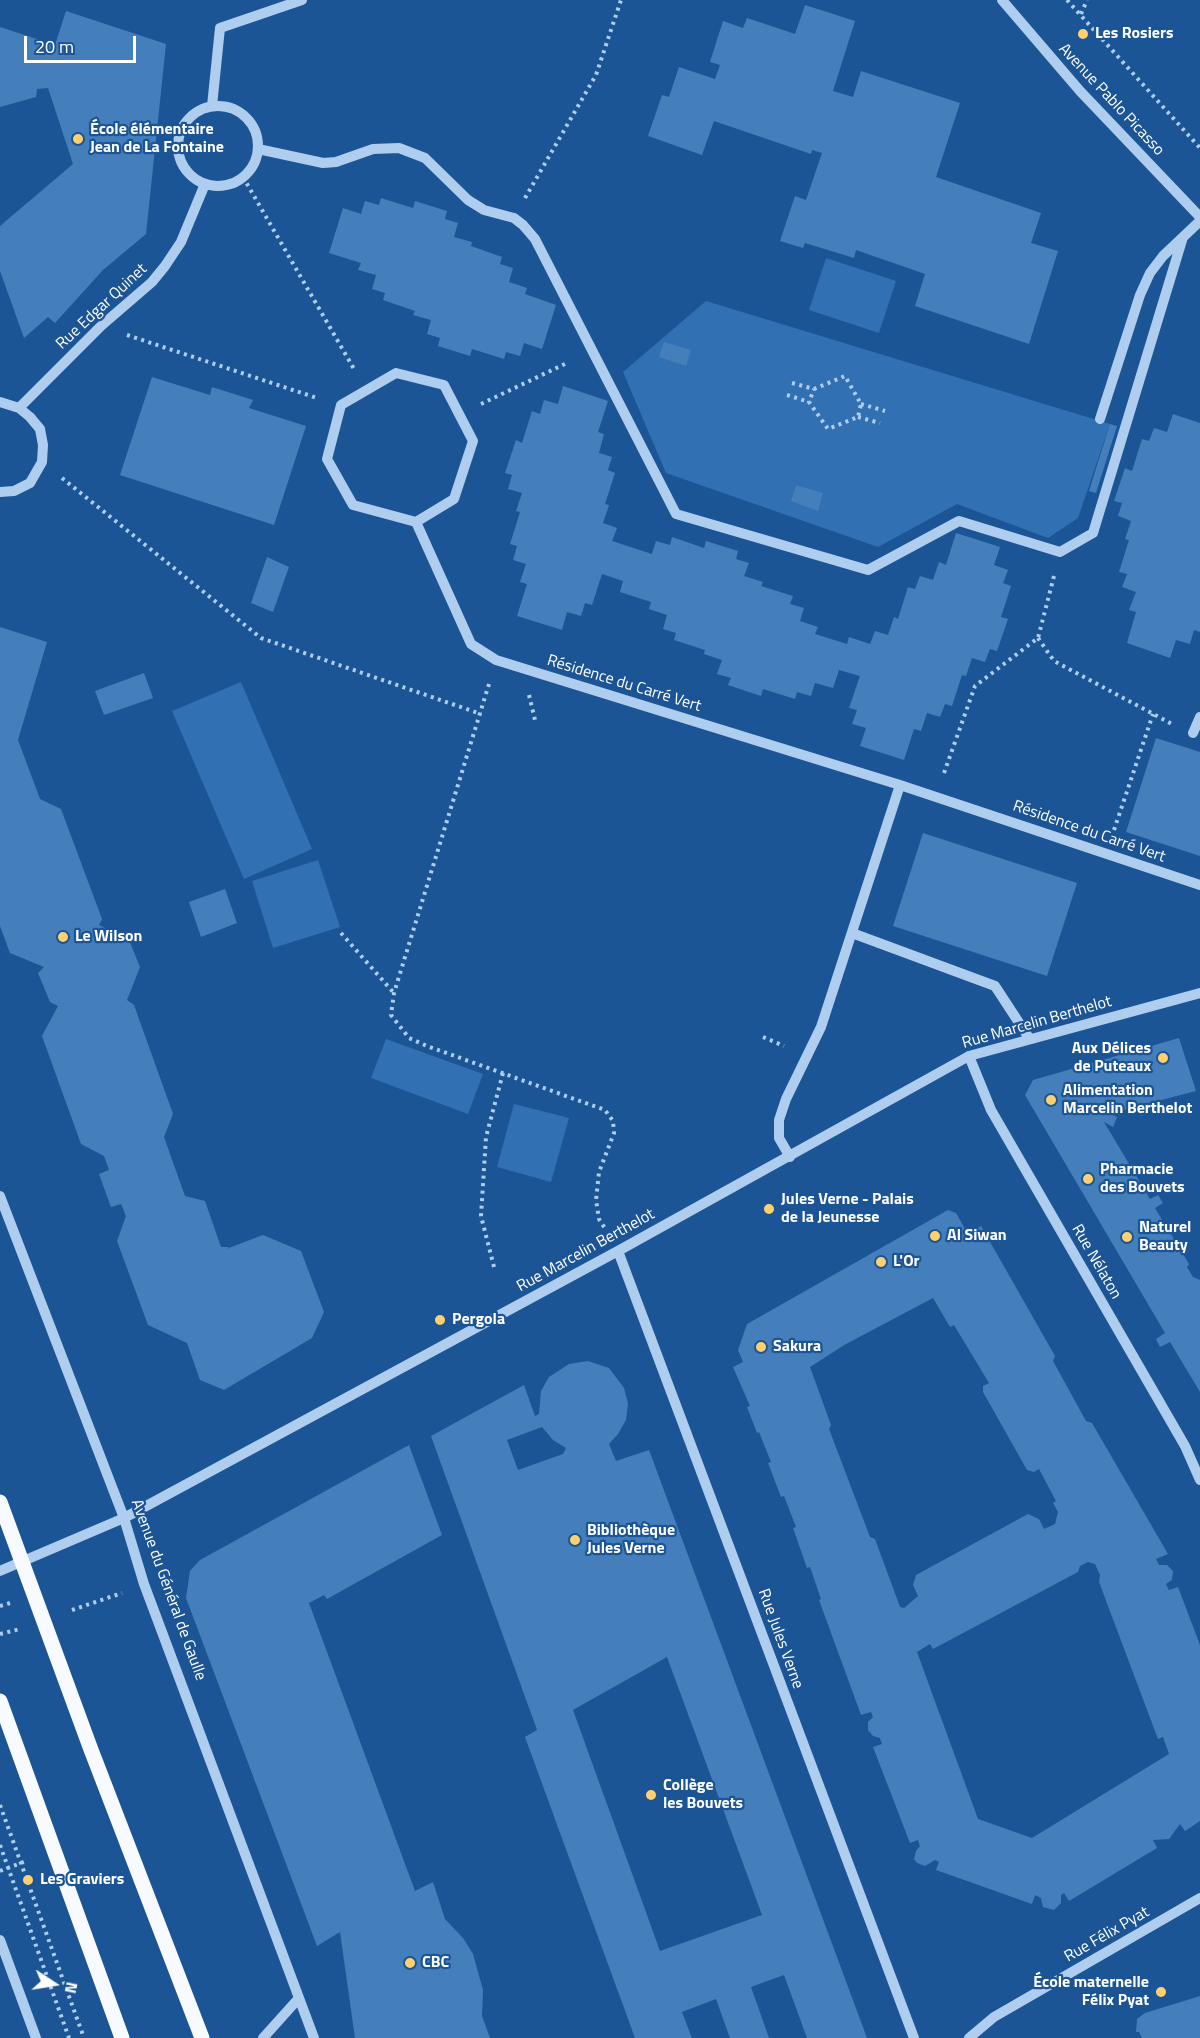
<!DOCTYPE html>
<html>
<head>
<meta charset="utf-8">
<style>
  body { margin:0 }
  #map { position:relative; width:1200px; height:2038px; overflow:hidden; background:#1c5596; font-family:"Titillium Web",sans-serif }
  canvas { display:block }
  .north { position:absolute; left:24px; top:1954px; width:60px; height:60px; -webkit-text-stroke:4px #1c5596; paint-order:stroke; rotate:102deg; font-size:16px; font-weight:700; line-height:24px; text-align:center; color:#fff }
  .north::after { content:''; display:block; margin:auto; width:21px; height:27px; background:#fff; clip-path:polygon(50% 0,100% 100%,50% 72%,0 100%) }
  .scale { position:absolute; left:24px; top:36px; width:112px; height:27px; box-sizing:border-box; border:3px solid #fff; border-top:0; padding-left:8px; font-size:18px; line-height:21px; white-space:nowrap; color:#fff; -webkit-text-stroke:4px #1c5596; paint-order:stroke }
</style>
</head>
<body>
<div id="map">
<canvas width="1200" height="2038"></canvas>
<div class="north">N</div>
<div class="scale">20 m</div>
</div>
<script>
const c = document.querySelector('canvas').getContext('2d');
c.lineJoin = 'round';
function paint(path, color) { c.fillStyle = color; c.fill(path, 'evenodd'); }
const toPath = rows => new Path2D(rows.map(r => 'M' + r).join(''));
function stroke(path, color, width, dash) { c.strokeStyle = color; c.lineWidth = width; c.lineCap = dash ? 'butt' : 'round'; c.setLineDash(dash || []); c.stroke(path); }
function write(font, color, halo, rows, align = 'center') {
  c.font = font + ' "Titillium Web",sans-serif'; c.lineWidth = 4.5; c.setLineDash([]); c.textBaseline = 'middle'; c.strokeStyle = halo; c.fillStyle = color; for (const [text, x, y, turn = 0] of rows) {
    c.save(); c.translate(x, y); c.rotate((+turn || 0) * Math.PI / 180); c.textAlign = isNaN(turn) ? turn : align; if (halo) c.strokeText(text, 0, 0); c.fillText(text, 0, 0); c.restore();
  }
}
const green = toPath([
  [826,258,896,281,879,333,809,310],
  [706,301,1110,424,1078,518,1048,538,957,504,878,547,666,473,623,372],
  [241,682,312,849,244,879,172,711],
  [318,860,340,927,273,948,252,881],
  [386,1039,483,1074,468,1114,371,1078],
  [514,1104,569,1118,551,1182,497,1167]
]);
const building = toPath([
  [805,5,855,21,833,91,853,97,861,71,960,103,936,177,1041,213,1031,243,1058,251,1029,344,915,306,925,274,856,250,854,258,805,243,803,248,780,241,795,196,806,200,822,153,812,150,811,154,714,121,702,155,648,136,662,95,669,97,679,67,715,79,720,65,710,62,723,21,743,28,747,18,795,34],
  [66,11,166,44,146,234,103,270,55,323,48,317,24,338,0,271,0,226,73,164,48,88,37,89,36,97,0,107,0,27,55,45],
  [381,198,413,208,415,201,447,211,445,219,458,223,454,237,472,242,471,246,502,257,500,264,513,268,509,282,527,288,525,294,556,305,542,349,524,343,520,356,506,352,504,359,472,349,470,356,438,346,440,338,427,334,431,320,413,315,415,311,383,300,385,293,372,289,376,275,358,270,361,263,329,253,343,208,361,214,365,201,379,205],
  [664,342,691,350,686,366,659,357],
  [152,377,210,395,212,387,253,400,249,408,306,426,274,525,120,475],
  [563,386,608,401,598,432,604,434,599,453,612,457,608,470,615,473,605,504,609,505,603,523,617,528,612,541,652,554,656,541,670,545,672,537,704,548,706,541,738,551,736,559,749,563,744,576,763,582,761,586,793,596,790,604,804,608,800,621,818,627,815,634,847,644,849,637,870,644,875,631,888,635,894,617,898,619,908,587,915,589,920,576,933,580,939,562,946,565,956,533,1000,547,994,565,1008,570,1003,583,1011,586,1001,617,1008,619,997,651,990,649,985,662,972,658,966,676,962,675,952,706,945,704,940,717,927,713,921,731,914,729,904,760,860,746,866,728,852,724,857,710,849,708,860,676,839,670,833,688,815,683,811,696,797,692,795,699,763,689,761,696,728,685,731,678,717,674,722,660,704,654,705,650,674,640,676,633,663,629,667,615,649,609,651,602,620,592,623,581,602,574,592,605,585,603,581,616,567,612,562,630,517,616,527,584,520,582,526,564,513,560,517,546,510,544,520,512,516,511,522,493,508,489,512,475,505,473,516,440,522,443,532,411,540,414,544,400,558,404],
  [1173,414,1200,423,1200,632,1194,630,1190,644,1176,640,1170,658,1127,643,1136,612,1129,610,1136,592,1122,587,1127,574,1119,572,1129,540,1125,539,1131,521,1118,516,1122,503,1114,501,1125,468,1132,471,1142,439,1149,441,1154,428,1167,432],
  [1110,424,1117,426,1096,493,1089,491],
  [796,485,823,493,818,511,791,501],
  [267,557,289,567,273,612,251,603],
  [0,627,47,642,18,740,40,799,61,809,102,919,99,925,129,940,140,967,127,1000,134,1005,173,1114,164,1137,185,1196,205,1201,221,1247,229,1247,226,1249,263,1235,301,1251,324,1312,312,1338,224,1390,200,1380,187,1343,148,1325,117,1241,126,1216,121,1204,111,1207,99,1174,109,1170,104,1156,81,1144,42,1036,58,1006,50,1002,38,973,44,967,10,953,0,926],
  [144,673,153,698,104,715,95,691],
  [1156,738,1200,752,1200,856,1126,832],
  [923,833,1077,883,1047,976,893,926],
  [225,889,237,923,201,937,189,902],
  [1179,1038,1196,1091,1146,1104,1149,1114,1140,1116,1137,1106,1111,1114,1117,1117,1113,1127,1104,1122,1150,1199,1158,1195,1163,1203,1155,1208,1189,1264,1187,1267,1193,1277,1200,1280,1200,1392,1170,1342,1160,1347,1156,1339,1165,1333,1025,1095,1033,1080],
  [948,1210,956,1213,968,1234,981,1226,1055,1356,1053,1361,1086,1421,1092,1423,1168,1554,1156,1559,1159,1565,1167,1565,1173,1571,1172,1580,1166,1584,1169,1590,1178,1587,1200,1645,1200,1821,1185,1831,1180,1824,1169,1839,1153,1840,1157,1848,1069,1901,1064,1893,1061,1895,1061,1903,1054,1910,1043,1907,1041,1898,1035,1895,1032,1904,936,1870,939,1862,935,1860,925,1866,917,1863,914,1859,916,1851,920,1846,918,1840,910,1843,873,1747,882,1744,880,1738,873,1736,868,1730,868,1722,873,1717,871,1712,861,1715,819,1600,821,1599,810,1567,807,1568,793,1528,796,1527,784,1496,781,1497,768,1463,771,1462,759,1432,757,1433,747,1407,750,1406,733,1367,743,1362,738,1350,747,1324],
  [933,1298,950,1327,954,1325,989,1383,983,1386,983,1392,1027,1470,1034,1472,1039,1469,1056,1501,1053,1503,1058,1512,1055,1524,1044,1529,1039,1519,1028,1514,916,1575,913,1585,918,1596,904,1608,900,1607,875,1539,870,1537,829,1429,831,1425,810,1367,846,1344],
  [1088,1562,1095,1564,1100,1575,1099,1582,1158,1739,1163,1737,1169,1754,1032,1838,978,1819,917,1652,930,1644,933,1649,1078,1572,1080,1566],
  [588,1361,609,1368,624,1388,628,1404,626,1420,618,1434,609,1444,616,1461,649,1450,867,2038,807,2038,784,1975,751,1987,769,2038,730,2038,716,1999,682,2012,692,2038,635,2038,525,1737,537,1730,431,1436,524,1385,535,1416,539,1414,541,1391,549,1377,569,1364],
  [542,1427,553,1440,566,1448,563,1454,518,1470,507,1440],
  [667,1657,762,1915,660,1951,573,1710],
  [409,1445,442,1535,327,1599,324,1595,309,1603,415,1891,433,1882,445,1919,463,1938,473,1954,483,1990,482,2016,490,2038,355,2038,340,1932,317,1946,186,1598,190,1571,200,1560],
  [1200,1996,1200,2038,1142,2038,1139,2032,1136,2032,1137,2019,1145,2013]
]);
const path = toPath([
  [1067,0,1200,148],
  [1081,14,1087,0],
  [243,177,354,369],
  [525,198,596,75,621,0],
  [127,335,317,398],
  [792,383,814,389,845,376,861,404,858,417,828,429,809,402,814,389],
  [787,395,809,402],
  [481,404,569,362],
  [861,404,885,411],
  [858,417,880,423],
  [62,478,261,638,481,714],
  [1038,638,1054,661,1172,724],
  [489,684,394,993,391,1015,409,1038,427,1046,605,1110,613,1121,614,1133,599,1172,596,1200,599,1219,606,1230],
  [529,695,535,720],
  [944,773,975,686,1038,638,1054,576],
  [1114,830,1153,714],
  [341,933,393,992],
  [763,1037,784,1046],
  [494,1267,481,1216,486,1137,503,1073],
  [0,1606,10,1603],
  [72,1610,122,1593],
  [0,1634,20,1629],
  [0,1805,84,2038],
  [0,1845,69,2038],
  [0,1871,26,1861]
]);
const minor = toPath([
  [1002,0,1080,91,1200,217],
  [212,106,220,28,302,0],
  '178 146a40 40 0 1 1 80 0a40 40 0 1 1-80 0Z',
  [258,149,323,163,336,162,373,149,399,148,425,158,468,200,484,210,514,218,523,225,535,239,676,514,868,570,959,521,1060,552,1093,533,1183,237],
  [396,373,444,385,473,441,454,499,416,522,353,505,327,459,341,405,396,373],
  [0,402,19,408,30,417,40,429,43,445,42,462,30,483,14,491,0,492],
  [19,408,101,326,152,282,165,266,181,242,205,184],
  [1100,419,1140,295,1150,273,1163,256,1200,221],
  [416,522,471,644,496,660,900,785,1200,885],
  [1193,733,1200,717],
  [852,933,995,986,1029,1038],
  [969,1056,991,1110,1185,1446,1200,1480],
  [790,1157,779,1138,779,1120,786,1099,821,1027,900,785],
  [0,1196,124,1518,144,1584,314,2038],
  [618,1251,914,2038],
  [0,1571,124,1518,618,1251,969,1056,1200,993],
  [0,1940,36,2038],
  [263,2038,299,1998],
  [969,2038,994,2017,1200,1898]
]);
const major = toPath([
  [0,1502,90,1747,202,2038],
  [0,1701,122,2038]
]);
const markers = [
  [1083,34,6,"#ffd06d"],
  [78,139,6,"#ffd06d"],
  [63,937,6,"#ffd06d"],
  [1163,1058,6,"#ffd06d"],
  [1051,1100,6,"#ffd06d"],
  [1088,1179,6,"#ffd06d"],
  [769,1209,6,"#ffd06d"],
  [935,1236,6,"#ffd06d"],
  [1127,1237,6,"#ffd06d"],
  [881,1262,6,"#ffd06d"],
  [440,1320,6,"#ffd06d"],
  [761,1347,6,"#ffd06d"],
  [575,1540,6,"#ffd06d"],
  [651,1795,6,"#ffd06d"],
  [28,1880,6,"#ffd06d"],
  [410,1963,6,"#ffd06d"],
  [1161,1992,6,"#ffd06d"]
];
const poiNames = [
  ["Les Rosiers",1095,34],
  ["École élémentaire",90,130],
  ["Jean de La Fontaine",90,148],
  ["Le Wilson",75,937],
  ["Aux Délices",1151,1049,"right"],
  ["de Puteaux",1151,1067,"right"],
  ["Alimentation",1063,1091],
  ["Marcelin Berthelot",1063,1109],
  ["Pharmacie",1100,1170],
  ["des Bouvets",1100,1188],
  ["Jules Verne - Palais",781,1200],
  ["de la Jeunesse",781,1218],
  ["Naturel",1139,1228],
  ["Beauty",1139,1246],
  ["Al Siwan",947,1236],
  ["L'Or",893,1262],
  ["Pergola",452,1320],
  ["Sakura",773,1347],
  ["Bibliothèque",587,1531],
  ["Jules Verne",587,1549],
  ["Collège",663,1786],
  ["les Bouvets",663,1804],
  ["Les Graviers",40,1880],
  ["CBC",422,1963],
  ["École maternelle",1149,1983,"right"],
  ["Félix Pyat",1149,2001,"right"]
];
const streetNames = [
  ["Avenue Pablo Picasso",1111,100,47],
  ["Rue Edgar Quinet",102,307,-43],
  ["Résidence du Carré Vert",624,684,17],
  ["Résidence du Carré Vert",1089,832,19],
  ["Rue Marcelin Berthelot",1037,1023,-16],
  ["Rue Marcelin Berthelot",586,1251,-29],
  ["Rue Nélaton",1096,1262,60],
  ["Avenue du Général de Gaulle",168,1590,70],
  ["Rue Jules Verne",780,1639,70],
  ["Rue Félix Pyat",1107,1935,-30]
];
paint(green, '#3070b3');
paint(building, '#447fbc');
stroke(path, '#afceef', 4, [3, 4.5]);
stroke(minor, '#afceef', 10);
stroke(major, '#f7faff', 15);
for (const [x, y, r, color] of markers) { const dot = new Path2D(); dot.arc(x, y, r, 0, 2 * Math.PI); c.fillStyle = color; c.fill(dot); stroke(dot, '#1c5596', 2); }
write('bold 16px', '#fff', '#1c5596', poiNames, 'left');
write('16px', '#fff', '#1c5596', streetNames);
</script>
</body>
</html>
